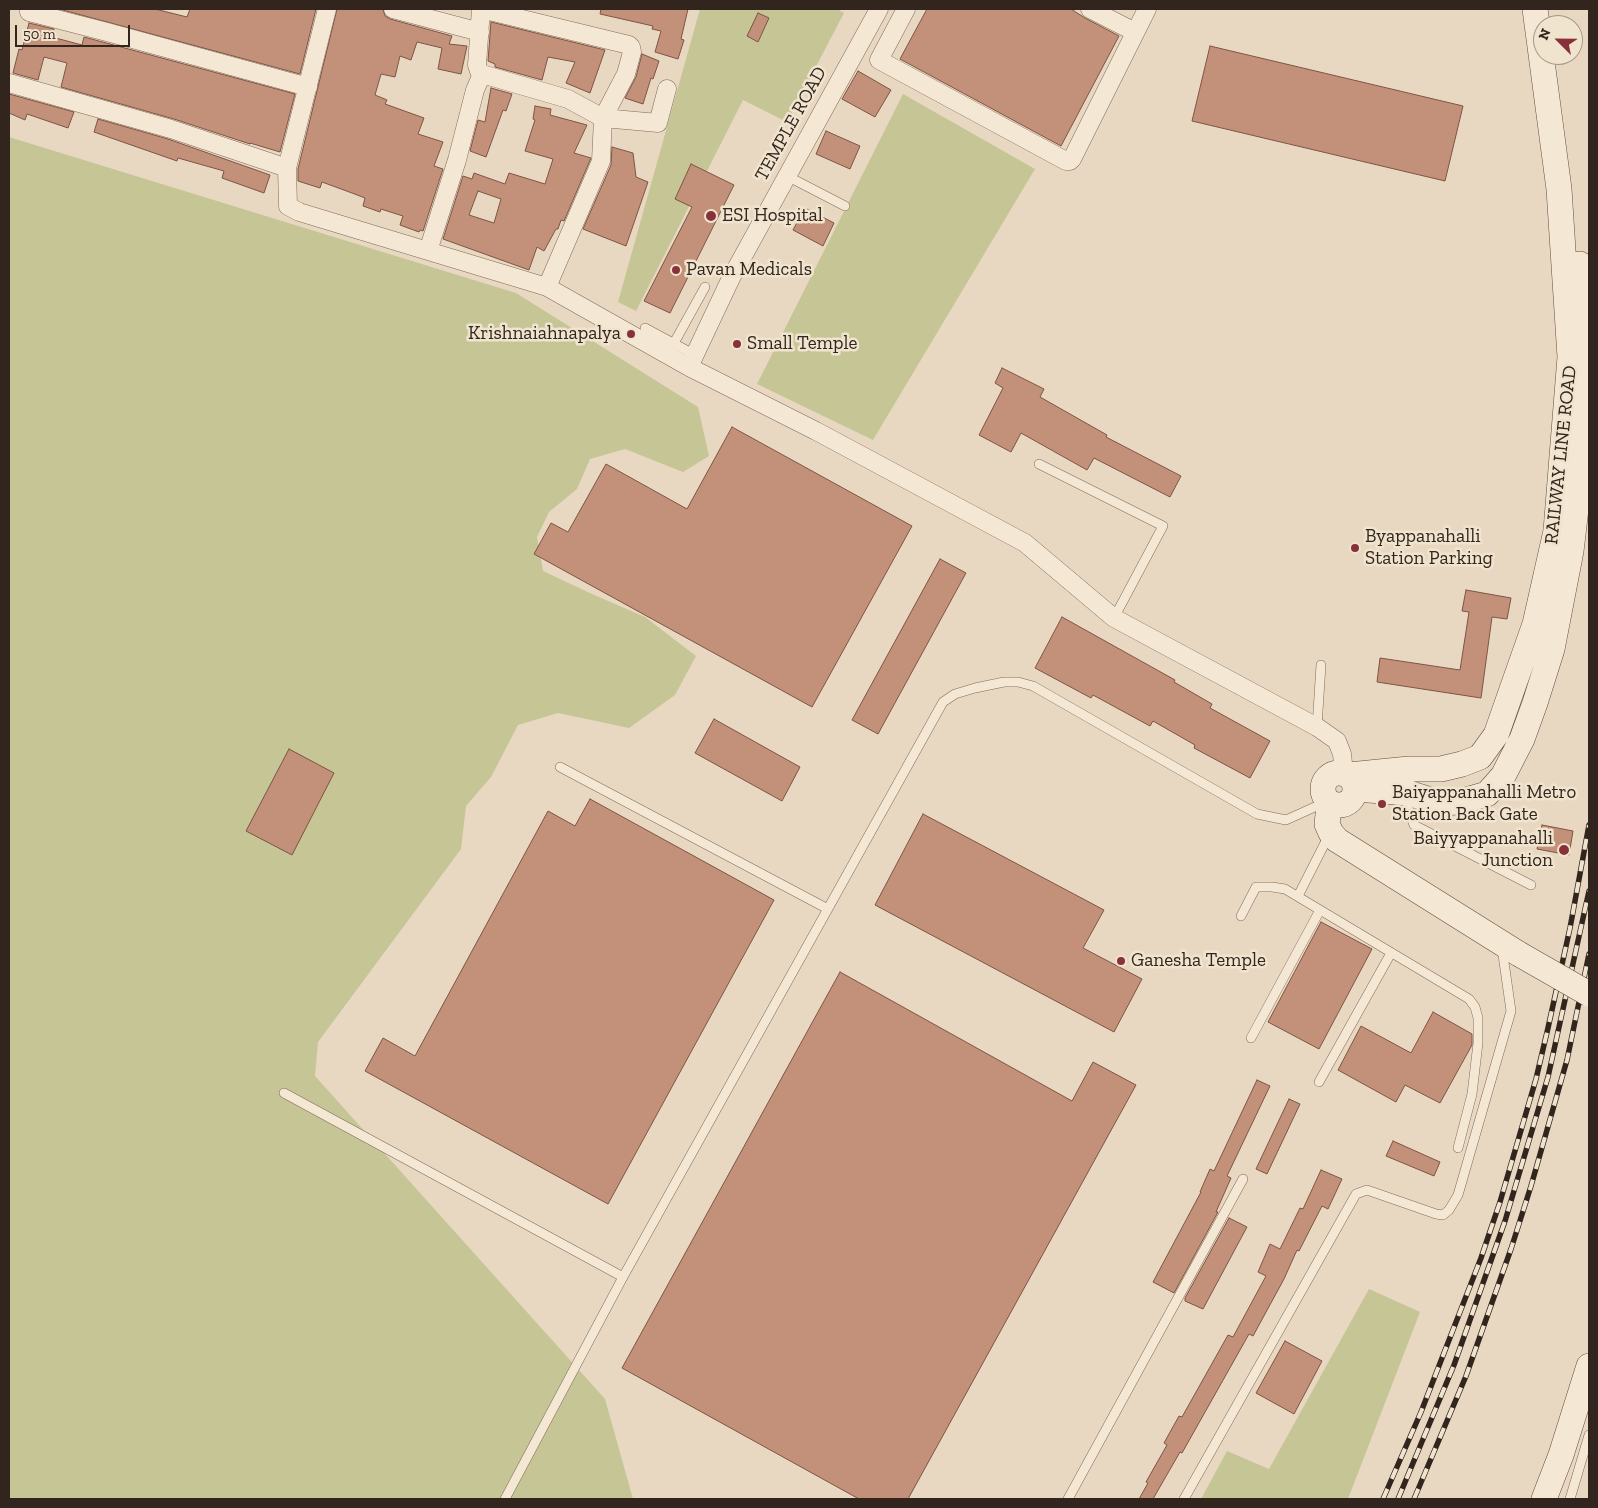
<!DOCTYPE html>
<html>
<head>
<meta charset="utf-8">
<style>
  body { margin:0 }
  #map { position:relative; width:1598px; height:1508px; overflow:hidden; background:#e8d8c1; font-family:"Zilla Slab",serif }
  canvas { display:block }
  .frame { position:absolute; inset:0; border:10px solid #31251d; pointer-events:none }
  .north { position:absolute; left:1533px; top:15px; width:50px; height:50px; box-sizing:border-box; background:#f1e4cf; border:1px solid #a49888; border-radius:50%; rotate:293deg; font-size:14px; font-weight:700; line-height:20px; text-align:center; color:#31251d }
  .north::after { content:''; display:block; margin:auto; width:18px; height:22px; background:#89313b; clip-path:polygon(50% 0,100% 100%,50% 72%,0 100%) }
  .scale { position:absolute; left:15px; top:25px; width:115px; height:22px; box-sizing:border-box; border:2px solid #31251d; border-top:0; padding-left:6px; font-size:15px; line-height:18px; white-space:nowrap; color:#31251d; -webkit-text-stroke:4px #f1e4cf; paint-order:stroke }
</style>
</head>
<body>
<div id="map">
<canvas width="1598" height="1508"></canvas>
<div class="frame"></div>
<div class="north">N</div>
<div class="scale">50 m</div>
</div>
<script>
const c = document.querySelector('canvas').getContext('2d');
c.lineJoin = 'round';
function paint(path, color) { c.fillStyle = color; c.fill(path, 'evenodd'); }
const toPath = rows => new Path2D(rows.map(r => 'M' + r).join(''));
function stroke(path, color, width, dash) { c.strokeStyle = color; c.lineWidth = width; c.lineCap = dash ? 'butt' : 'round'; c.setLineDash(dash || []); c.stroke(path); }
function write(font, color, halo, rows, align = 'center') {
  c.font = font + ' "Zilla Slab",serif'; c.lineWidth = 5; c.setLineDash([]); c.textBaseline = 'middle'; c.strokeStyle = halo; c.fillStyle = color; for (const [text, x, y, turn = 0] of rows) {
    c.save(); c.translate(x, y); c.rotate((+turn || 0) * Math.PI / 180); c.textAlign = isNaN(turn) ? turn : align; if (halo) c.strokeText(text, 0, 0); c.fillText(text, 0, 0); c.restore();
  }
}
const green = toPath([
  [700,9,837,9,844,13,787,122,743,100,636,311,618,302],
  [903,94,1035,169,873,440,757,384],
  [9,137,516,293,698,407,709,456,683,472,625,449,590,459,577,489,549,512,537,537,543,571,592,594,645,617,696,656,675,695,629,728,558,713,518,725,491,777,466,806,461,849,318,1042,315,1076,605,1399,633,1499,9,1499],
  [1369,1289,1420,1312,1348,1499,1201,1499,1227,1451,1269,1469]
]);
const building = toPath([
  [59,9,155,9,187,17,190,9,316,9,300,74,59,9],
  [337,9,383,9,385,16,390,19,452,36,449,44,467,46,461,74,438,69,442,48,417,42,411,60,400,56,395,77,381,74,375,95,387,100,385,104,424,118,418,134,443,142,434,166,443,169,423,231,420,230,419,232,400,225,403,216,381,209,380,212,363,206,365,198,352,193,322,182,320,188,298,181,298,169,337,9],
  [601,9,688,9,681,39,684,40,678,59,655,52,661,31,652,29,653,26,600,14,601,9],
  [927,9,1071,9,1085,18,1119,36,1061,146,900,59,927,9],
  [758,13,769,18,758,42,747,36,758,13],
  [491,22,605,50,590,93,566,83,575,62,548,57,542,80,495,67,495,64,488,61,491,22],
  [29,23,54,29,52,37,82,45,84,37,295,94,280,152,250,143,250,144,174,119,61,87,67,63,44,57,38,80,13,73,19,49,22,50,29,23],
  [1210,46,1463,106,1445,181,1192,121,1210,46],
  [642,54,659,61,653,79,651,78,643,104,625,98,636,77,642,54],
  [858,71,891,90,875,117,842,99,858,71],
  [491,88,512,94,506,111,503,110,486,157,470,151,478,120,485,122,491,88],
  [9,94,74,112,68,128,27,114,25,120,9,113,9,94],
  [535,106,551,109,550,115,587,125,574,153,591,158,564,221,561,220,558,229,556,229,544,251,537,247,529,270,443,239,463,176,472,179,474,173,505,184,509,173,545,184,553,159,525,151,535,120,533,119,535,106],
  [478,191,501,199,494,223,469,215,478,191],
  [98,119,168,139,270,175,264,193,222,178,224,171,178,158,177,161,94,132,98,119],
  [826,131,860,146,850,169,816,154,826,131],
  [612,147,633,153,636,177,648,182,626,246,583,229,611,165,612,147],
  [691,164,734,185,670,313,644,301,692,207,675,199,691,164],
  [805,208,834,223,823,246,793,230,805,208],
  [1002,368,1044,389,1040,397,1107,435,1106,437,1181,476,1170,497,1094,458,1087,470,1021,433,1011,452,979,435,1003,388,995,383,1002,368],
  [732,427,912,526,812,707,534,554,551,523,568,532,606,464,687,509,732,427],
  [940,559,966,573,878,734,852,720,940,559],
  [1466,590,1511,598,1507,619,1492,617,1481,698,1377,682,1380,658,1460,670,1469,612,1462,611,1466,590],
  [1062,617,1175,680,1174,682,1212,704,1210,708,1270,741,1250,778,1194,748,1195,745,1153,721,1150,726,1093,695,1091,698,1035,668,1062,617],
  [714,719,800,767,782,801,695,753,714,719],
  [289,749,334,773,292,855,246,831,289,749],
  [590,799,774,900,608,1204,365,1071,383,1038,415,1056,548,811,575,826,590,799],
  [923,814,1104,910,1083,948,1142,979,1114,1032,875,905,923,814],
  [1542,825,1573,831,1569,855,1537,849,1542,825],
  [1321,922,1372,949,1319,1049,1268,1022,1321,922],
  [840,972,1072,1101,1093,1062,1136,1085,908,1499,859,1499,622,1368,840,972],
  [1433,1012,1472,1034,1472,1045,1440,1103,1405,1085,1396,1102,1338,1070,1361,1026,1411,1053,1433,1012],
  [1257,1080,1270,1086,1227,1176,1231,1178,1216,1212,1218,1212,1174,1293,1153,1282,1201,1192,1200,1192,1210,1169,1214,1171,1257,1080],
  [1289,1099,1300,1104,1267,1174,1256,1169,1289,1099],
  [1393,1141,1440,1162,1434,1176,1386,1156,1393,1141],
  [1321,1170,1342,1179,1328,1209,1322,1206,1299,1251,1297,1250,1284,1279,1253,1336,1249,1334,1182,1453,1180,1452,1153,1499,1139,1499,1148,1483,1146,1482,1167,1445,1164,1443,1179,1416,1182,1417,1228,1335,1233,1337,1266,1276,1258,1272,1270,1244,1280,1249,1300,1208,1303,1209,1321,1170],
  [1229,1218,1247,1227,1203,1309,1185,1301,1185,1298,1229,1218],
  [1285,1341,1322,1361,1294,1414,1256,1393,1285,1341]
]);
const service = toPath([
  [787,176,845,206],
  [645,328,695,355],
  [674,343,705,287],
  [1039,464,1163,526,1114,618],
  [1317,727,1321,665],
  [560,767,828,909],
  [1408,796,1407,806,1414,825,1531,885],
  [1298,896,1329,835],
  [1241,916,1256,887,1272,887,1285,889,1469,999,1475,1007,1478,1018,1478,1043,1472,1094,1458,1148],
  [1251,1038,1320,910],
  [1319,1082,1391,953],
  [284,1093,623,1277],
  [505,1499,623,1277,943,702,955,694,975,688,1004,682,1018,682,1033,686,1257,814,1286,820,1328,801],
  [1068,1499,1243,1179],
  [1184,1499,1356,1194,1367,1190,1436,1214,1443,1215,1449,1210,1458,1195,1511,1011,1502,948],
  [1570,1499,1589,1435]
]);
const minor = toPath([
  [327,9,287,168,288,206,299,212,547,287,689,367,816,431,1025,543,1114,618,1317,727,1337,741,1342,754,1344,773],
  [393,9,480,32],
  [906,9,879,60,1066,161,1070,161,1072,159,1147,9],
  [1090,9,1135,32],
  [29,12,107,32,308,87],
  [9,83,171,129,287,168],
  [428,251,457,160,475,90,482,74],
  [547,287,601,161,603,118,568,99,482,74,479,71,477,65,481,9,629,45,631,47,632,52,626,74,603,118,658,123,667,89],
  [689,367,731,278,879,9]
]);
const secondary = toPath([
  '1323 789a16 16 0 1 1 32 0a16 16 0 1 1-32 0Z',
  [1349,775,1409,769,1441,769,1462,764,1480,757,1496,735,1535,624,1556,531,1570,357,1559,189,1535,9],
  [1356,789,1408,793,1440,803,1459,802,1487,794,1503,776,1522,739,1535,703,1552,649,1571,551,1584,442,1586,336,1580,264],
  [1333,804,1328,815,1327,824,1331,833,1337,840,1519,954],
  [1544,1499,1561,1455,1589,1366]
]);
const rail = toPath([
  [1383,1499,1421,1412,1481,1258,1500,1202,1536,1079,1548,1028,1570,928,1589,825],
  [1398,1499,1454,1365,1505,1221,1548,1077,1589,891],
  [1414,1499,1466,1376,1511,1249,1531,1186,1567,1060,1589,954]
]);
const secondaryBridge = toPath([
  [1519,954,1589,994]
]);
const markers = [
  [711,216,6,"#89313b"],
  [676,270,5,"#89313b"],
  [631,334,5,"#89313b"],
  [737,344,5,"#89313b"],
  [1355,548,5,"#89313b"],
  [1382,804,5,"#89313b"],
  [1564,850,6,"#89313b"],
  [1121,961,5,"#89313b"]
];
const streetNames = [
  ["TEMPLE ROAD",791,124,-61],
  ["RAILWAY LINE ROAD",1561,455,-84]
];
const poiNames = [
  ["ESI Hospital",722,216],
  ["Pavan Medicals",686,270],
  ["Krishnaiahnapalya",621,334,"right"],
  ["Small Temple",747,344],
  ["Byappanahalli",1365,537],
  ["Station Parking",1365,559],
  ["Baiyappanahalli Metro",1392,793],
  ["Station Back Gate",1392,815],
  ["Baiyyappanahalli",1553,839,"right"],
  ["Junction",1553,861,"right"],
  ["Ganesha Temple",1131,961]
];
paint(green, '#c5c596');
paint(building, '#c3917a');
stroke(building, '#7d5443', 1);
stroke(service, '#806a5a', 10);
stroke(minor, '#806a5a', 19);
stroke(secondary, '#624c3e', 26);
stroke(service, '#f4e7d3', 9);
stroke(minor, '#f4e7d3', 18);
stroke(secondary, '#f4e7d3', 25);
stroke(rail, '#31251d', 5.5);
stroke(rail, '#f1e4cf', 4, [11]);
stroke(secondaryBridge, '#624c3e', 26, []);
stroke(secondaryBridge, '#f4e7d3', 25);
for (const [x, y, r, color] of markers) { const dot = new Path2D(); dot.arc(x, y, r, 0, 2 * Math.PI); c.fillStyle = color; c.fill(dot); stroke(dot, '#f1e4cf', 2); }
write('19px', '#31251d', '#f1e4cf', streetNames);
write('19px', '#31251d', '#f1e4cf', poiNames, 'left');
</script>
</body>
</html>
